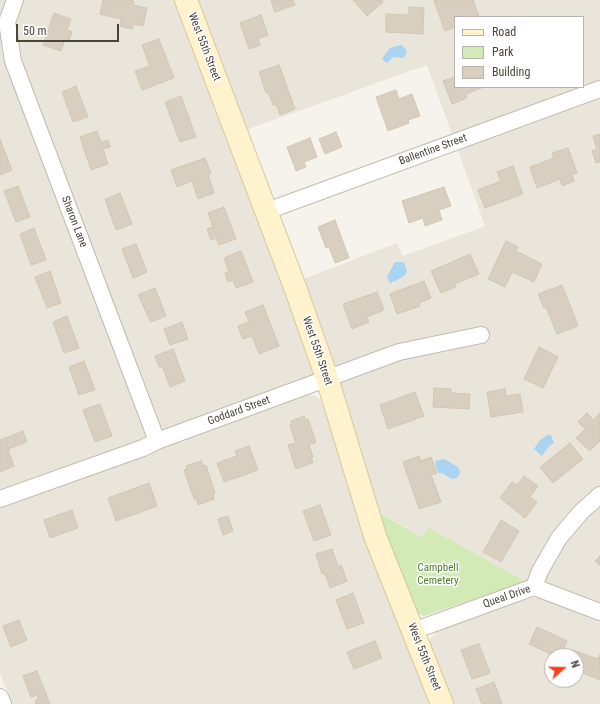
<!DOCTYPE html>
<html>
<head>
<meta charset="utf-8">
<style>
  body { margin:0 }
  #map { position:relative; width:600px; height:704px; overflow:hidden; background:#f6f3ec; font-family:"Roboto Condensed",sans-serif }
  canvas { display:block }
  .legend { position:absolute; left:454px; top:16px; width:130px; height:72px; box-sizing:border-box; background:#fff; border:1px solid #b7b4b0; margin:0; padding:5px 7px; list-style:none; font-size:12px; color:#4b4439 }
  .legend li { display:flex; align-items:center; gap:8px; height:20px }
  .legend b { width:20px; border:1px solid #b7b4b0 }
  .north { position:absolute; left:544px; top:648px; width:40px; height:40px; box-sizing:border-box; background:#fff; border:1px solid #b7b4b0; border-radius:50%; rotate:70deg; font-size:11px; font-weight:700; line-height:16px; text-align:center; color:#4b4439 }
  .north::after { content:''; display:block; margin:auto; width:14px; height:18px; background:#fc3f1d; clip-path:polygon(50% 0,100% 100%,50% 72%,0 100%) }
  .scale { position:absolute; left:16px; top:24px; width:103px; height:18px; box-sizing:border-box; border:2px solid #4b4439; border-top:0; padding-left:5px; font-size:12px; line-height:14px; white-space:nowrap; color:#4b4439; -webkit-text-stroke:3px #fff; paint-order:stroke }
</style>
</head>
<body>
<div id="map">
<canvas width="600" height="704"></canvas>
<ul class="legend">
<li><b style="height:5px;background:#fff3cd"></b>Road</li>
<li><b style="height:11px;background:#d2eab5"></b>Park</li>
<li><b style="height:11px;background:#d8cfc1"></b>Building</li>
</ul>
<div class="north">N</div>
<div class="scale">50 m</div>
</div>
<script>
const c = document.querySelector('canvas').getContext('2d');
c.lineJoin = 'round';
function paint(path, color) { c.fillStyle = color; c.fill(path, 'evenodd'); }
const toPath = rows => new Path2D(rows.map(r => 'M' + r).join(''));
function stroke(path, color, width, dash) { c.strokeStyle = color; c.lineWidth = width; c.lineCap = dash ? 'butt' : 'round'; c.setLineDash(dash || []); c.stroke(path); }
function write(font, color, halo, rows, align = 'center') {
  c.font = font + ' "Roboto Condensed",sans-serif'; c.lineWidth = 3; c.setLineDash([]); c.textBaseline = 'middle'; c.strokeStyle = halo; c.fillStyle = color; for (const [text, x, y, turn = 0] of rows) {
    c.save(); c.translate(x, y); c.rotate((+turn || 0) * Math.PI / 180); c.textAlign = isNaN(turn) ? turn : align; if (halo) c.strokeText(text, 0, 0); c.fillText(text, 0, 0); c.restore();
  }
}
const residential = toPath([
  [0,0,600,0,600,603,556,587,526,582,430,529,421,537,375,509,330,371,0,493],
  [455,17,583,17,583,87,455,87],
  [427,65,485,226,403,256,397,243,298,281,243,131],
  [306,394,314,395,321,400,325,406,430,704,12,704,0,673,0,509],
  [531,598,542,598,600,622,600,704,450,704,429,648,430,639,437,631],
  [552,656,576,656,576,680,552,680]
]);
const green = toPath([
  [375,510,421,537,429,528,526,582,424,616,414,611]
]);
const water = toPath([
  [401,45,407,50,405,56,402,58,393,57,387,63,382,59,390,48],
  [395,262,404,262,407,271,405,275,399,279,390,283,387,277],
  [548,435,551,435,554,443,549,446,542,456,534,449,540,440],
  [444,459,458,467,460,473,457,478,452,479,442,473,440,474,437,470,435,461]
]);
const building = toPath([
  [103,0,130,0,134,1,133,5,147,8,143,26,133,24,132,29,120,26,121,19,100,14,103,0],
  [271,0,293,0,295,5,275,12,271,0],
  [353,0,382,0,383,2,367,16,353,0],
  [438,0,473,0,479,16,455,17,455,27,445,31,434,1,438,0],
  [409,7,424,8,423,34,386,32,386,14,409,15,409,7],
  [54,13,71,19,67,30,72,32,69,41,65,39,61,51,43,45,54,13],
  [261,15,268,35,258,39,260,45,249,49,240,23,261,15],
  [159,39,174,78,142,90,135,71,150,66,142,45,159,39],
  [279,65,295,109,280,115,276,104,273,105,268,92,266,93,259,72,279,65],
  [455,77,455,87,484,87,466,94,467,98,452,104,443,81,455,77],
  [76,86,88,117,73,122,62,92,76,86],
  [396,90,399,99,412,94,420,116,408,120,409,123,388,131,376,97,396,90],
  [181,96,196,137,180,142,165,102,181,96],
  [97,131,101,142,108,140,110,147,103,149,108,164,91,170,80,137,97,131],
  [336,132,342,147,325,154,319,139,336,132],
  [600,134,600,162,596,163,592,151,597,149,593,136,600,134],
  [310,138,317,157,304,162,306,167,296,171,287,147,310,138],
  [0,139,12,170,0,175,0,139],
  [568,148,577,173,572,175,574,181,562,186,560,179,537,188,530,167,554,158,552,153,568,148],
  [205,158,211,173,208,175,214,193,198,199,192,181,177,187,171,170,205,158],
  [513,166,523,194,485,208,478,190,501,181,497,172,513,166],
  [18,186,30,217,16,222,4,191,18,186],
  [444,187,451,206,439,210,442,220,425,226,423,218,409,223,402,201,444,187],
  [120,193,132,224,116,230,105,199,120,193],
  [224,207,236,239,219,245,216,238,211,240,207,229,213,227,208,213,224,207],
  [335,220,349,258,335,263,329,247,326,248,318,227,335,220],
  [34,228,46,260,31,265,20,234,34,228],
  [506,241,518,247,516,251,542,264,534,282,512,272,505,287,488,279,506,241],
  [136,244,147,272,133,278,122,249,136,244],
  [241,251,253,282,236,288,233,280,228,282,225,273,229,271,224,258,241,251],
  [470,254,479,274,455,284,456,287,441,293,431,271,470,254],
  [50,271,61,303,47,308,35,277,50,271],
  [424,281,431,298,419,303,420,306,397,314,390,294,424,281],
  [562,285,578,326,557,334,546,307,544,308,538,294,562,285],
  [155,288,166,316,151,322,138,295,155,288],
  [377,292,384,310,367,317,369,322,352,329,343,304,377,292],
  [263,305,279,346,259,354,252,336,243,339,238,326,249,322,245,312,263,305],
  [67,316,79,348,64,353,53,322,67,316],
  [182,322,188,339,170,345,164,329,182,322],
  [539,347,558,357,543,388,524,379,539,347],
  [173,349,185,381,170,387,162,366,159,367,155,356,173,349],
  [84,361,95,390,79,395,69,367,84,361],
  [434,388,451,389,451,393,470,394,469,409,433,407,434,388],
  [505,389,506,396,520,394,523,412,491,417,487,392,505,389],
  [415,392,424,416,388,429,380,405,415,392],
  [100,404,112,436,95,442,83,410,100,404],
  [587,413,593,420,600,413,600,441,590,451,576,438,585,429,578,422,587,413],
  [304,416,305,420,308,419,316,442,309,445,313,457,311,457,313,463,296,469,288,445,296,443,290,425,292,424,291,421,304,416],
  [23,431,27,442,8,449,14,466,0,472,0,440,23,431],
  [570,443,583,459,553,483,540,467,570,443],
  [249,446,258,470,224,482,217,463,237,456,235,451,249,446],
  [419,456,421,461,431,457,437,473,431,475,441,502,419,509,403,462,419,456],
  [201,461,203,466,206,465,215,493,213,494,214,499,198,505,196,498,194,499,184,470,187,469,186,466,201,461],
  [524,476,538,486,530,497,537,502,525,518,500,498,512,482,517,485,524,476],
  [149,483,157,506,116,521,108,498,149,483],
  [320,505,331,535,314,541,303,511,320,505],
  [72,510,78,528,50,538,44,520,72,510],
  [228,516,233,531,223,535,218,519,228,516],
  [501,520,519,531,501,562,483,552,501,520],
  [332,549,338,566,341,565,347,581,330,588,325,574,322,574,316,554,332,549],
  [600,556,600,566,595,561,600,556],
  [353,593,364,623,347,629,336,600,353,593],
  [19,620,27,640,11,647,3,626,19,620],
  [537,627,567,641,561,656,555,656,529,644,537,627],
  [375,641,382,658,354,669,347,652,375,641],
  [479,644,490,673,472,679,461,650,479,644],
  [573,650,598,659,600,654,600,680,576,670,576,656,571,656,573,650],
  [37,671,50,704,36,704,35,701,38,699,37,695,31,697,23,676,37,671],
  [494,682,502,704,482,704,476,689,494,682]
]);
const street = toPath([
  [15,0,7,22,13,61,157,441],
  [267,211,600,89],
  [0,499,143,448,157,441,399,352,481,335],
  [534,587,540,571,559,538,581,512,600,495],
  [413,631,534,587,600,612],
  [0,697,3,704]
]);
const secondary = toPath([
  [186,0,296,290,327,378,375,536,442,704]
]);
const streetNames = [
  ["West 55th Street",204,47,69],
  ["Ballentine Street",433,150,-20],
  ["Sharon Lane",74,222,69],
  ["West 55th Street",317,351,71],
  ["Goddard Street",239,411,-20],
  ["Queal Drive",507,597,-19],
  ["West 55th Street",424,657,68]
];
const parkNames = [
  ["Campbell",438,568],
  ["Cemetery",438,581]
];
paint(residential, '#eae5da');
paint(green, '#d2eab5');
paint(water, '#a9d4f2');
paint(building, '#d8cfc1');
stroke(building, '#d3c7b4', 1);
stroke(street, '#c2bbae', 18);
stroke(secondary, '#d6c79b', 24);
stroke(street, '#fff', 16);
stroke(secondary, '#fff3cd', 22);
write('11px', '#4b4439', '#fff', streetNames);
write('11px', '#4a7f2a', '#fff', parkNames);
</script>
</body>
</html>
